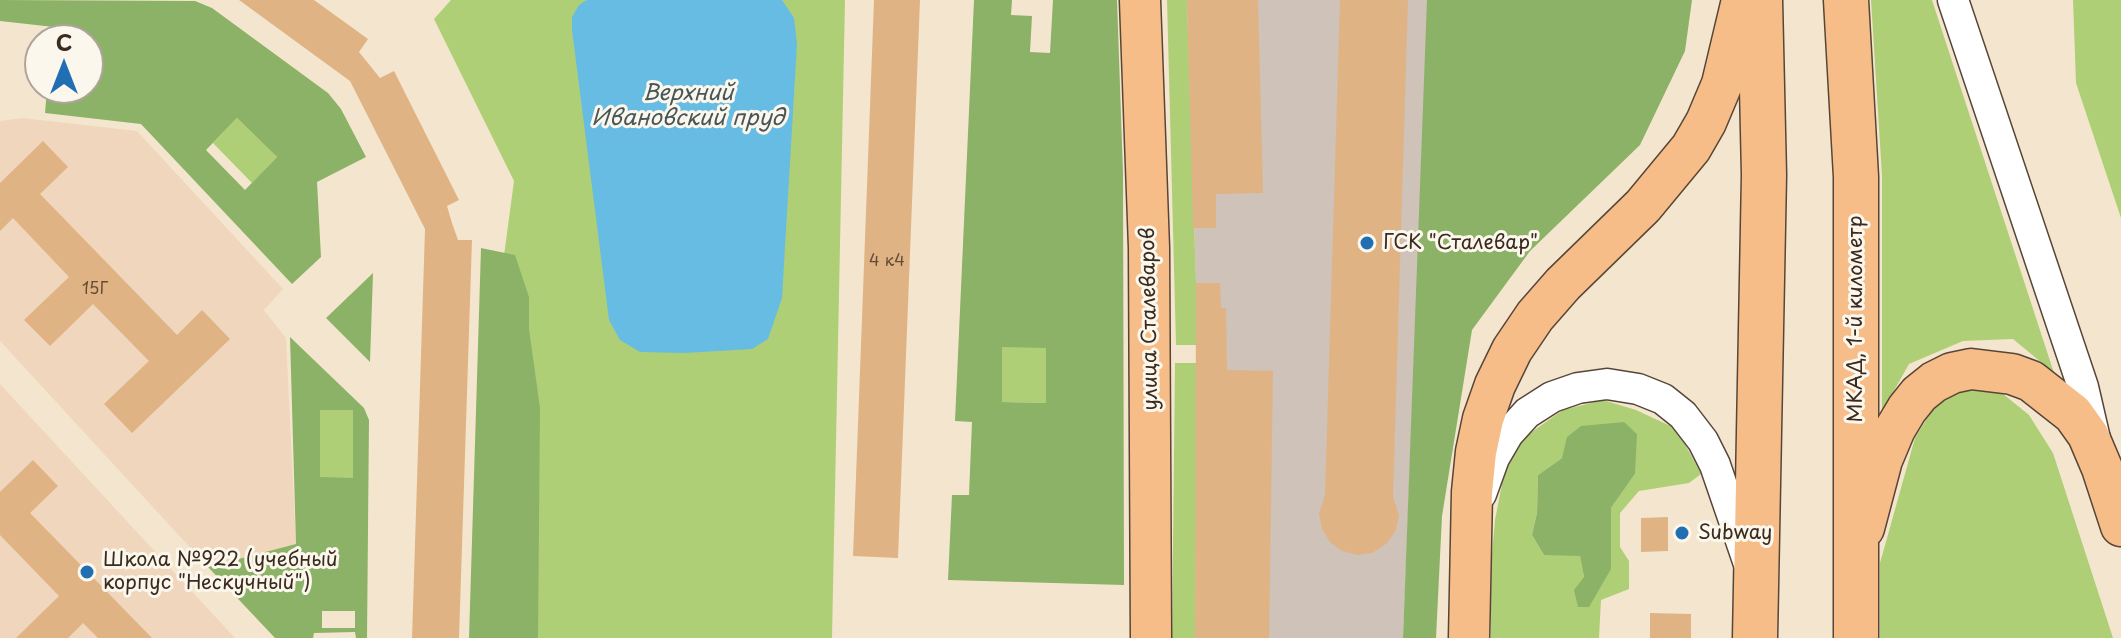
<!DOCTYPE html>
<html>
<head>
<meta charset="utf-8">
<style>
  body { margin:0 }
  #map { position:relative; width:2121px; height:638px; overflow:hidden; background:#f4e6ce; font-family:"Playpen Sans",sans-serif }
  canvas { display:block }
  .north { position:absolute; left:24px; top:24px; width:80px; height:80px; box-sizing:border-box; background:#fbf7ec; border:2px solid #aea59a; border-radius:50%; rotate:0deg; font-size:22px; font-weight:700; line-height:32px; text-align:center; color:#3b2a1e }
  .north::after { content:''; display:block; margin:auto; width:28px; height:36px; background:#1f6fb2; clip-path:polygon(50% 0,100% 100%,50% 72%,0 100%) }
</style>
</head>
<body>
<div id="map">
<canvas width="2121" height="638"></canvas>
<div class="north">С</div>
</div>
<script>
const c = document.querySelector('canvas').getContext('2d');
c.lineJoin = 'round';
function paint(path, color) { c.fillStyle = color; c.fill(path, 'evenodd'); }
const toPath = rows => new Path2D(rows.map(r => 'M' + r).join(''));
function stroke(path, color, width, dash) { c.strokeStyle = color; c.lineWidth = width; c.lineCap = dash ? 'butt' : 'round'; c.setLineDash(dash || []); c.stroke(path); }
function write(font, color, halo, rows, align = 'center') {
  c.font = font + ' "Playpen Sans",sans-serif'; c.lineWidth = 6; c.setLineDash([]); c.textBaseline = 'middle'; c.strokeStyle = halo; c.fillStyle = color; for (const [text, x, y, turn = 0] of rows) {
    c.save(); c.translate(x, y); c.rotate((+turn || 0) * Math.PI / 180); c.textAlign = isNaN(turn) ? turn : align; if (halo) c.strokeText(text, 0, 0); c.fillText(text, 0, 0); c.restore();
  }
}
const built = toPath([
  [22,118,137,131,283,289,264,310,286,338,296,545,208,567,0,341,0,121],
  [0,384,235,638,0,638]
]);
const industrial = toPath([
  [1187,0,1429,0,1403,638,1195,638,1198,345]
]);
const green = toPath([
  [451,0,845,0,832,638,498,638,503,263,514,181,434,19],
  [1167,0,1187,0,1198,345,1176,345],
  [1871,0,1932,0,2054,373,2013,339,1963,341,1909,364,1882,412,1882,176],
  [2073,0,2121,0,2121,218,2076,83],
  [237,118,277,157,252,183,213,143],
  [1002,347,1046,347,1046,403,1002,402],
  [1175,363,1198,363,1195,638,1172,638],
  [1968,384,1997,389,2029,415,2053,453,2113,638,1880,638,1880,563,1915,438,1937,402],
  [1603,400,1636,410,1677,429,1701,474,1689,483,1639,491,1620,513,1620,547,1629,561,1629,589,1601,600,1599,638,1491,638,1491,565,1495,520,1506,463,1526,436,1563,410],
  [1562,458,1635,474,1611,508,1611,569,1584,577,1580,555,1544,555,1532,535,1537,513,1538,475],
  [320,410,354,410,353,478,319,478]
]);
const forest = toPath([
  [0,0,195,1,212,8,328,93,341,109,366,157,317,182,321,257,292,284,141,124,45,113,47,88,88,88,88,40,53,40,54,27,0,21],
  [237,118,277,157,245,190,206,150],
  [974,0,1012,0,1011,15,1032,16,1030,52,1050,53,1053,0,1117,0,1123,173,1124,585,948,580,952,495,969,495,972,422,955,421],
  [1002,347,1046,348,1046,403,1002,402],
  [1427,0,1692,0,1685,51,1640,145,1530,251,1472,330,1442,516,1436,638,1403,638],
  [481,248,515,255,529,297,529,329,540,408,538,638,469,638],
  [373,273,370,362,326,318],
  [290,337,364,408,369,420,367,638,356,638,355,632,314,633,313,638,275,638,208,567,296,544],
  [320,410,353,410,353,478,320,477],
  [322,611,355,611,355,628,322,628],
  [1624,422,1637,434,1635,474,1611,508,1611,569,1589,607,1578,607,1574,590,1584,577,1580,556,1544,555,1532,535,1537,513,1538,475,1562,458,1567,437,1581,426]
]);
const water = toPath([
  [587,0,782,0,794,18,797,44,782,298,768,339,752,349,685,353,640,352,620,340,609,320,572,30,572,17,579,5]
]);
const building = toPath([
  [239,0,314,0,368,39,359,52,380,78,394,71,459,200,447,206,452,223,458,240,472,240,459,638,412,638,425,229,350,81],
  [874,0,920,0,898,558,853,556],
  [1187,0,1258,0,1263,193,1216,194,1216,228,1193,228],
  [1340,0,1408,0,1393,496,1399,516,1395,532,1386,544,1372,553,1357,555,1342,551,1330,542,1322,529,1319,514,1325,495],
  [43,141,68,167,40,194,177,335,202,310,230,339,132,433,104,404,149,361,93,304,50,346,24,320,69,277,13,218,0,231,0,183],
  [1196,283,1220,283,1221,308,1226,308,1227,370,1273,371,1269,638,1195,638],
  [33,460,58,486,30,513,152,638,98,638,83,623,68,638,16,638,59,596,0,535,0,492],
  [1668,517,1668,551,1641,552,1641,518],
  [1650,613,1691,614,1691,638,1650,638]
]);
const minor = toPath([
  [1953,0,2083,387,2095,439],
  [1481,494,1494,458,1508,434,1527,413,1552,397,1578,388,1607,384,1638,389,1663,399,1683,415,1703,441,1715,465,1749,564]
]);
const major = toPath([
  [1140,0,1149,248,1151,638],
  [1864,528,1882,460,1895,429,1907,409,1919,394,1934,382,1952,373,1971,369,2012,374,2031,381,2073,414,2088,435,2102,468,2121,526],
  [1469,638,1472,492,1476,452,1483,419,1495,385,1512,350,1535,316,1563,284,1643,206,1691,148,1706,122,1722,84,1742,0]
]);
const highway = toPath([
  [1846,0,1856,177,1856,638],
  [1755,638,1764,175,1760,0]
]);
const markers = [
  [1367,243,8,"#1f6fb2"],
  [1682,533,8,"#1f6fb2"],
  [87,572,8,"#1f6fb2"]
];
const numberNames = [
  ["4 к4",887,262],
  ["15Г",95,290]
];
const poiNames = [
  ["ГСК \"Сталевар\"",1383,243],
  ["Subway",1698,533],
  ["Школа №922 (учебный",103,560],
  ["корпус \"Нескучный\")",103,583]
];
const streetNames = [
  ["улица Сталеваров",1150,319,-91],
  ["МКАД, 1-й километр",1856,319,-90]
];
const waterNames = [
  ["Верхний",688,94],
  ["Ивановский пруд",688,119]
];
paint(built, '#f0d6bc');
paint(industrial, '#cec2b9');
paint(green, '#afcf76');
paint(forest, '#8bb267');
paint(water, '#67bce3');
paint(building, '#e0b385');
stroke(minor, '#574638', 33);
stroke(major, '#574638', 43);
stroke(highway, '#574638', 47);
stroke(minor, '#fff', 30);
stroke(major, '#f7bd88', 40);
stroke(highway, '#f7bd88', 44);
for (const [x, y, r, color] of markers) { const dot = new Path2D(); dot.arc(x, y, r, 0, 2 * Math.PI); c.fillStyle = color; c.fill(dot); stroke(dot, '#fbf7ec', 3); }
write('16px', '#644c38', null, numberNames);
write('20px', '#3b2a1e', '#fbf7ec', poiNames, 'left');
write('20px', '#3b2a1e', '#fbf7ec', streetNames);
write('italic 22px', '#485659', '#fbf7ec', waterNames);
</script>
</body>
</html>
